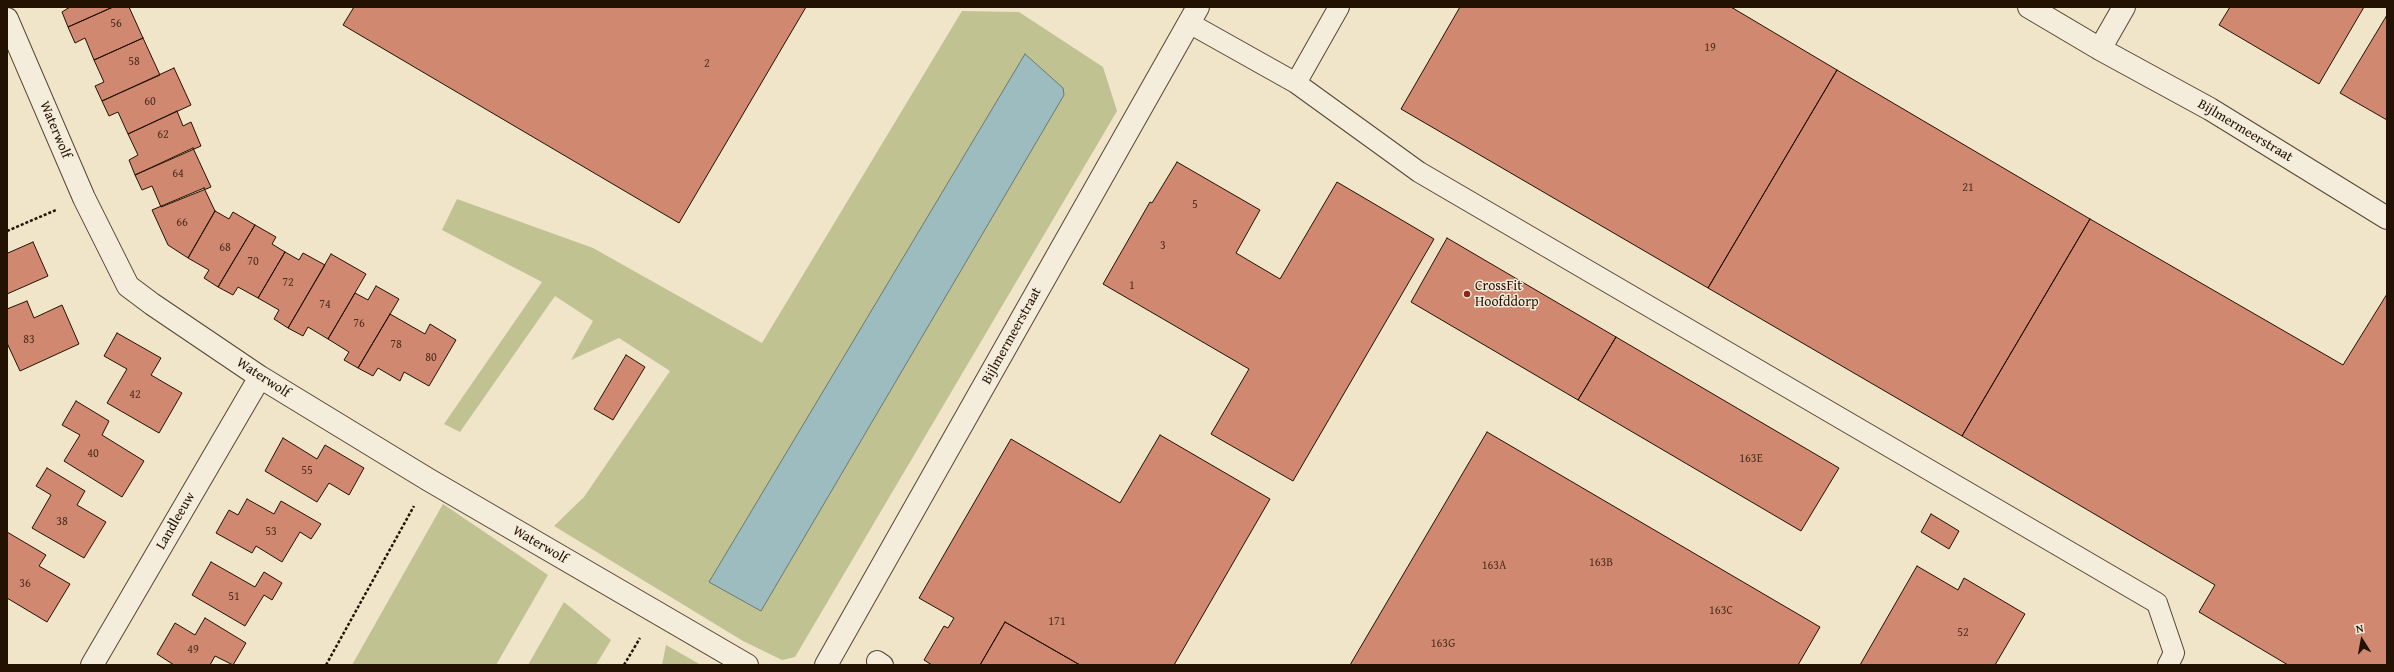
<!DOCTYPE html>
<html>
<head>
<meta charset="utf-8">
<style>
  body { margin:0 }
  #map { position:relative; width:2394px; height:672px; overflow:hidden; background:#f0e4c9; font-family:"Gentium Book Plus",serif }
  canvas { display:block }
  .frame { position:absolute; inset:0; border:8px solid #231201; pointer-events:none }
  .north { position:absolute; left:2342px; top:620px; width:40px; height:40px; -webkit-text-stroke:3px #f5eddc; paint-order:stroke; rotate:349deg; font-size:11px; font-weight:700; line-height:16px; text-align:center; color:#231201 }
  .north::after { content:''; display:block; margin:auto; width:14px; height:18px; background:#231201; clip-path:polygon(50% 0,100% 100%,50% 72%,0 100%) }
</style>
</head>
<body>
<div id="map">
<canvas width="2394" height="672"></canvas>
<div class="frame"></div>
<div class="north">N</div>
</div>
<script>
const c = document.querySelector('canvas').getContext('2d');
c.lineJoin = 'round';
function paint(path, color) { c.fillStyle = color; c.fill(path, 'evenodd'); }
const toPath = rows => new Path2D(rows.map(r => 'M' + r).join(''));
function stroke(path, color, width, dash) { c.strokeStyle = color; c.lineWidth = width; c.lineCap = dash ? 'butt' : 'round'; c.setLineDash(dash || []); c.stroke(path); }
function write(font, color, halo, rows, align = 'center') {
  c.font = font + ' "Gentium Book Plus",serif'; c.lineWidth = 3; c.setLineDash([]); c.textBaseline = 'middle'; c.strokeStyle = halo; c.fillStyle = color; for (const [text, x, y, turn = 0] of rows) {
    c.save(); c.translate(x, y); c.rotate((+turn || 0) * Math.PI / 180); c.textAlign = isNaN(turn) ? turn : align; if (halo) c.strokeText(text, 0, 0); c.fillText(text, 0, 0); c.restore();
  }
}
const green = toPath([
  [962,11,1019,12,1103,67,1117,111,795,657,782,660,743,641,554,526,584,497,670,371,619,338,571,360,593,321,555,296,460,432,444,424,542,282,442,230,457,199,593,248,762,343],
  [443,504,548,575,496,665,352,665],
  [564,602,611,640,596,665,528,665],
  [666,645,701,665,662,665]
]);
const water = toPath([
  [1025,54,1063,88,1064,95,761,611,709,582,1025,54]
]);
const building = toPath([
  [70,7,113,7,68,27,62,12,70,7],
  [113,7,129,7,143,38,94,60,85,38,75,43,68,27,113,7],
  [354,7,806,7,679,223,343,25,354,7],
  [1460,7,1731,7,1837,70,1708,288,1401,109,1460,7],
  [2230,7,2364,7,2319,84,2219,25,2230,7],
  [2387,15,2387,120,2340,93,2387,15],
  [143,38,160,75,102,101,95,86,104,82,94,60,143,38],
  [174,68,191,105,128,134,118,112,109,116,102,101,174,68],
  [1837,70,2090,219,1962,436,1708,288,1837,70],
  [177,111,183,126,191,122,201,146,135,175,129,160,138,155,128,134,177,111],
  [193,148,211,187,161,207,152,186,142,190,135,175,193,148],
  [1177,162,1260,210,1236,253,1280,279,1337,182,1434,239,1293,481,1211,434,1249,369,1103,284,1150,202,1152,203,1177,162],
  [204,188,215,211,188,258,168,245,152,210,204,188],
  [215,211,229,219,233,212,255,225,218,287,204,278,209,270,188,258,215,211],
  [2090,219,2343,365,2387,294,2387,665,2288,665,2199,612,2215,585,1962,436,2090,219],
  [255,225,276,237,272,244,285,252,258,298,238,287,233,295,218,287,255,225],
  [1447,238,1616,337,1578,400,1411,302,1447,238],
  [33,242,48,276,7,294,7,250,8,253,33,242],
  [285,252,299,260,303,253,325,265,288,328,274,319,279,310,258,298,285,252],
  [331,254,366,274,328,339,308,327,303,336,288,328,331,254],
  [376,286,399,299,358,368,344,360,349,352,328,339,355,293,368,300,376,286],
  [27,301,34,318,62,305,79,344,20,371,7,343,7,309,27,301],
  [390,314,425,334,430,324,456,340,429,386,404,372,400,381,378,368,373,376,358,368,390,314],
  [117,333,161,358,151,375,182,393,159,433,107,403,127,369,104,356,117,333],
  [1616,337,1839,468,1801,531,1578,400,1616,337],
  [626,355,645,367,613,420,594,409,626,355],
  [76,401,109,421,102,435,144,461,122,497,64,461,80,435,62,425,76,401],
  [1487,432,1820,627,1798,665,1350,665,1487,432],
  [1160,435,1270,499,1174,665,1080,665,1005,622,980,665,932,665,924,660,944,626,948,628,954,618,919,598,1011,439,1120,503,1160,435],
  [283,438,317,459,325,445,364,468,349,495,329,483,317,502,265,471,283,438],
  [47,468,85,491,77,505,106,522,84,558,32,528,51,495,36,486,47,468],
  [247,499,274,514,281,501,321,524,311,539,300,532,282,562,256,546,252,553,216,533,229,510,238,515,247,499],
  [1931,514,1959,531,1949,549,1921,532,1931,514],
  [7,532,46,555,39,566,70,584,47,622,7,598,7,532],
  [211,562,255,587,264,572,282,583,272,600,264,595,245,626,192,595,211,562],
  [1917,566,1958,590,1964,578,2025,614,1995,665,1860,665,1917,566],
  [205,618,246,643,233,665,215,656,210,665,174,665,157,654,175,623,195,635,205,618],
  [1005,622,1080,665,980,665,1005,622]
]);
const path = toPath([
  [7,231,56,210],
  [326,665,414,506],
  [624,665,640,638]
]);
const service = toPath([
  [1189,23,1296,83,1339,7],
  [1296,83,1419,172,2157,603,2174,653,2168,665],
  [877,661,883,665]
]);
const minor = toPath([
  [2029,7,2100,49,2210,109,2387,218],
  [7,19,84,198,128,286,152,304,260,377,429,480,747,665],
  [2100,49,2124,7],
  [92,665,260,377],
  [826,665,1198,7]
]);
const markers = [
  [1467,294,4,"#8f2418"]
];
const numberNames = [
  ["56",116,24],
  ["19",1710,48],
  ["58",134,62],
  ["2",707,64],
  ["60",150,102],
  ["62",163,135],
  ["64",178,174],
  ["21",1968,188],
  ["5",1195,205],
  ["66",182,223],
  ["3",1163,246],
  ["68",225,248],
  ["70",253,262],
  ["72",288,283],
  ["1",1132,286],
  ["74",325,305],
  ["76",359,324],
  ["83",29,340],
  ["78",396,345],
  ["80",431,358],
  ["42",135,395],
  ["40",93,454],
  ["163E",1751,459],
  ["55",307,471],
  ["38",62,522],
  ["53",271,532],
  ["163B",1601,563],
  ["163A",1494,566],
  ["36",25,584],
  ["51",234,597],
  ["163C",1721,611],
  ["171",1057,622],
  ["52",1963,633],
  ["163G",1443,644],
  ["49",193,650]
];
const streetNames = [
  ["Waterwolf",55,130,67],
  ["Bijlmermeerstraat",2245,131,31],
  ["Bijlmermeerstraat",1012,336,-61],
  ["Waterwolf",263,378,33],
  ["Landleeuw",176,521,-60],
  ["Waterwolf",540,545,30]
];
const poiNames = [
  ["CrossFit",1475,286],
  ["Hoofddorp",1475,302]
];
paint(green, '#c0c292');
paint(water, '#9dbcbf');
stroke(water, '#6c7873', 1);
paint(building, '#d08871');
stroke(building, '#231201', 1);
stroke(service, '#564633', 22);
stroke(minor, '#564633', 24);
stroke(path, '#231201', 2.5, [3, 2]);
stroke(service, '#f5eddc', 20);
stroke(minor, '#f5eddc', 22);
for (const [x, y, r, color] of markers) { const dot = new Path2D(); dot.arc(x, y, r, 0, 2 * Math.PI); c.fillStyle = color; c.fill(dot); stroke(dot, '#f5eddc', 1.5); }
write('12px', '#4e301d', null, numberNames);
write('14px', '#231201', '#f5eddc', streetNames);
write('14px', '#231201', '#f5eddc', poiNames, 'left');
</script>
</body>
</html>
